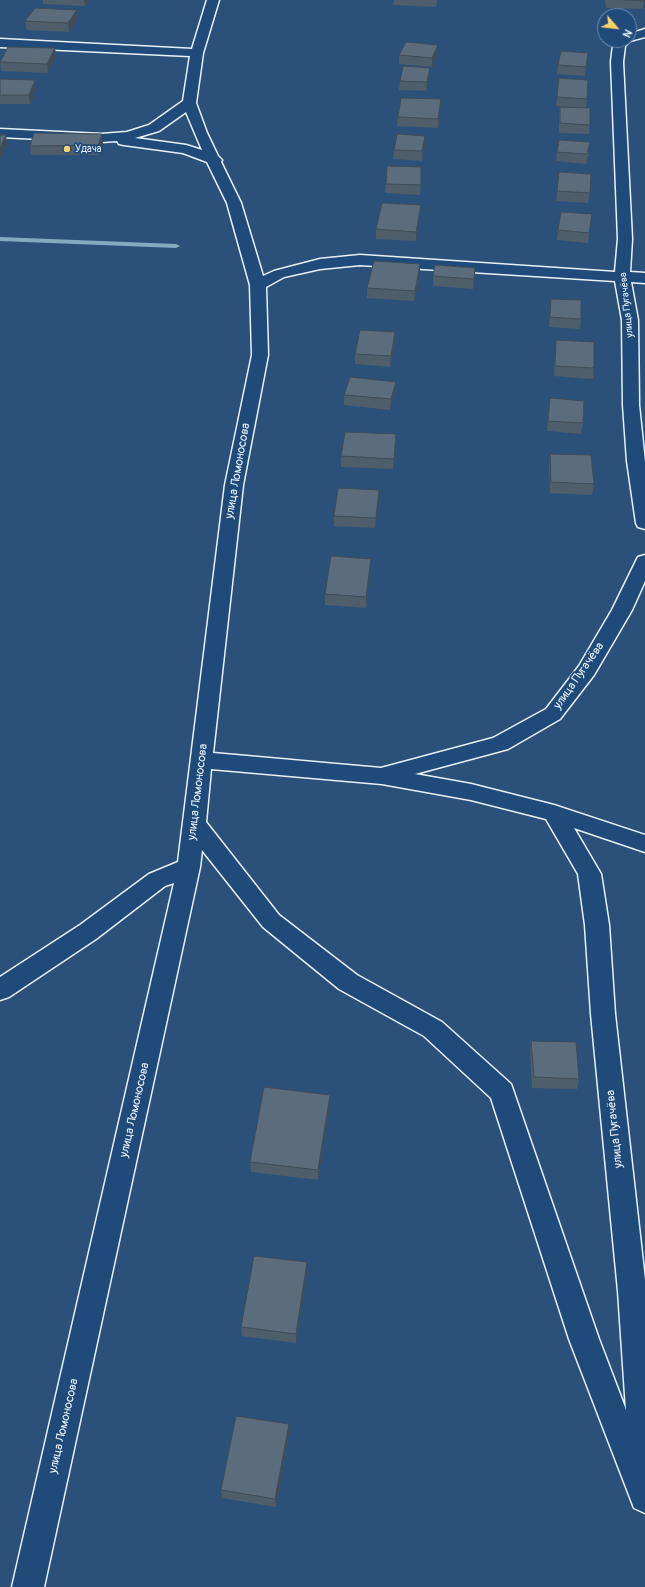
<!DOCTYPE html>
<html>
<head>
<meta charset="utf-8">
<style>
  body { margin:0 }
  #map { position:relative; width:645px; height:1587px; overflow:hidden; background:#2b517a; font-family:Pangolin,sans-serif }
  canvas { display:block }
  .north { position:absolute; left:597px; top:8px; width:40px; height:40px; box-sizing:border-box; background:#1f4a7a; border:1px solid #6f8dac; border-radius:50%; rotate:118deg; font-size:11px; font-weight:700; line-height:16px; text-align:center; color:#e8f1f8 }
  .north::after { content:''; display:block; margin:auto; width:14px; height:18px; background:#ffd166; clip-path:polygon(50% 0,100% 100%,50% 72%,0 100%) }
</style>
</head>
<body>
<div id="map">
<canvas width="645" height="1587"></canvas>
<div class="north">N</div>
</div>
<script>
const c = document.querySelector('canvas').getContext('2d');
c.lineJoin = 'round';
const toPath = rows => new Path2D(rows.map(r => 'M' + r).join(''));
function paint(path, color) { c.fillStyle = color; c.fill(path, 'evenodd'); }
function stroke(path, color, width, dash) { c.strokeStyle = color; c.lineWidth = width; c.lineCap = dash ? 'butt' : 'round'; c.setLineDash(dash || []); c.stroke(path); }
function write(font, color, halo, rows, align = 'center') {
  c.font = font + ' Pangolin,sans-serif'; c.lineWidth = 3.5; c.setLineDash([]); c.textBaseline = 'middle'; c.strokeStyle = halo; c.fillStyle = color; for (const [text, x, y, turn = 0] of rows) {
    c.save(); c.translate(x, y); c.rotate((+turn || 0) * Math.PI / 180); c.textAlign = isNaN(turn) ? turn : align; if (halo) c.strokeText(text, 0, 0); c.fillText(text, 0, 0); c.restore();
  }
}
const stream = toPath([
  [0,237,176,244,180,246,176,248,0,241,0,237]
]);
const minor = toPath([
  [207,0,219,0,203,53,196,103,207,133,218,156,222,160,221,162,241,203,263,276,274,271,320,259,360,255,615,272,618,239,611,62,613,45,618,40,629,40,629,34,645,29,645,37,630,41,625,46,623,62,632,239,630,272,645,273,645,283,631,282,638,320,639,405,645,462,645,529,638,527,636,523,627,461,623,405,622,320,615,281,360,265,320,269,284,277,266,287,268,355,243,485,213,753,381,768,493,738,546,709,579,666,612,610,636,561,638,557,645,555,645,581,632,610,594,675,560,719,508,749,415,774,471,784,554,805,645,835,645,852,574,828,601,874,609,925,615,1014,645,1280,645,1513,634,1508,569,1339,491,1098,424,1036,339,989,263,927,202,850,200,867,44,1587,12,1587,174,883,165,886,96,939,9,997,0,1000,0,977,80,925,149,874,178,862,225,485,252,355,250,285,227,203,207,162,183,153,124,145,119,144,117,141,101,142,0,137,0,129,101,134,127,132,149,125,183,101,190,56,0,47,0,39,192,49,207,0],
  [186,112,202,150,186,145,135,138,159,131,186,112],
  [211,769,382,784,471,800,546,819,578,874,585,925,591,1014,618,1291,626,1410,599,1339,511,1084,442,1022,357,975,279,915,206,822,211,769]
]);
const wall = toPath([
  [43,0,89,0,85,6,43,4],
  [394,0,437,0,436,7,393,5],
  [605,0,644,0,643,9,606,8],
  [77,10,78,19,69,32,27,30,25,21],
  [438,45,438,54,432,67,399,64,399,55],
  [55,48,56,57,48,73,1,71,0,62],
  [588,53,585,76,557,74,558,65],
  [430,68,429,77,426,91,399,90,400,81],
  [559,78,587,99,586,108,556,106],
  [0,79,36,89,30,104,0,104],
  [560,107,590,125,589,134,559,133,559,116],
  [440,108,438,128,397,126,398,117],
  [425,136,425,145,422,161,393,159,394,150],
  [103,143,99,155,31,155,30,146],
  [557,152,589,152,586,164,556,161],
  [421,167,420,195,385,193,386,184],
  [559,172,590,193,588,203,556,201],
  [421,205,420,215,416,241,376,239,376,229],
  [592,214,588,243,557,240,558,230],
  [420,264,420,274,414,301,367,298,367,288],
  [475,268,473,289,433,286,433,276],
  [551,299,581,319,580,329,549,327],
  [395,332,395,342,390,367,355,364,355,354],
  [556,340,594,368,593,379,554,376,555,350],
  [395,392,390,410,344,405,344,395],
  [550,398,583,423,581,434,547,431],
  [396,434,396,445,393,469,341,467,341,456],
  [550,454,594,484,592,495,550,493,549,464],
  [379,490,379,501,375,528,334,526,334,516],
  [370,569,366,608,325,605,325,594],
  [531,1041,579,1079,577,1089,532,1088,530,1051],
  [330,1095,330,1105,318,1180,251,1172,250,1162],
  [307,1262,307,1272,296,1343,242,1336,241,1327],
  [289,1424,289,1433,276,1507,222,1498,221,1490]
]);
const shadedWall = toPath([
  [84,0,89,0,85,6],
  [77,10,78,19,69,32,68,23],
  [438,45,438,54,432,67,432,58],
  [55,48,56,57,48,73,47,64],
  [430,68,429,77,426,91,427,82],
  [35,80,36,89,30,104,29,95],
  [441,99,440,108,438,128,438,119],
  [102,134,103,143,99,155,98,145],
  [6,135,7,145,0,160,0,148],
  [425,136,425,145,422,161,422,151],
  [421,205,420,215,416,241,416,232],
  [420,264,420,274,414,301,415,291],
  [475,268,475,278,473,289,474,279],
  [395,332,395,342,390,367,391,356],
  [396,382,395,392,390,410,391,399],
  [396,434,396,445,393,469,394,459],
  [379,490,379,501,375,528,376,518],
  [371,559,370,569,366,608,366,597],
  [330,1095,330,1105,318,1180,318,1170],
  [307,1262,307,1272,296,1343,296,1334],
  [289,1424,289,1433,276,1507,275,1499]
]);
const building = toPath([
  [625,0,644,0,644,1,625,0],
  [35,8,77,10,68,23,25,21,35,8],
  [406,42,438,45,432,58,399,55,406,42],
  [8,47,55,48,47,64,0,62,8,47],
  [561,51,588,53,586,67,558,65,561,51],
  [403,66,430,68,427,82,400,81,403,66],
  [559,78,588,80,587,99,557,97,559,78],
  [0,79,35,80,29,95,0,95,0,79],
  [401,98,441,99,438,119,398,117,401,98],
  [560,107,590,108,590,125,560,123,560,107],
  [34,133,102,134,98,145,30,146,34,133],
  [397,134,425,136,422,151,394,150,397,134],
  [0,135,6,135,0,148,0,135],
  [559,140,590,142,587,154,557,152,559,140],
  [387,166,421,167,421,185,386,184,387,166],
  [559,172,591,174,590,193,557,191,559,172],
  [382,203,421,205,416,232,376,229,382,203],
  [561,212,592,214,589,233,558,230,561,212],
  [374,261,420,264,415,291,367,288,374,261],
  [435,265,475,268,474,279,433,276,435,265],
  [551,299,581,300,581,319,550,317,551,299],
  [360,330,395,332,391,356,355,354,360,330],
  [556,340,594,342,594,368,555,366,556,340],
  [350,377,396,382,391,399,344,395,350,377],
  [550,398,584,401,583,423,548,421,550,398],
  [345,432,396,434,394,459,341,456,345,432],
  [550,454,591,455,594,484,551,482,550,454],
  [338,488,379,490,376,518,334,516,338,488],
  [331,556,371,559,366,597,325,594,331,556],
  [531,1041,576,1042,579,1079,534,1077,531,1041],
  [264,1087,330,1095,318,1170,250,1162,264,1087],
  [254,1256,307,1262,296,1334,241,1327,254,1256],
  [236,1416,289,1424,275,1499,221,1490,236,1416]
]);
const markers = [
  [67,149,4,"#ffd166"]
];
const farPoinames = [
  ["Удача",75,149]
];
const farStreetnames = [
  ["улица Пугачёва",627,305,-96]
];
const streetNames = [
  ["улица Ломоносова",238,471,-80],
  ["улица Пугачёва",579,676,-55],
  ["улица Ломоносова",198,792,-83],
  ["улица Ломоносова",135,1110,-77],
  ["улица Пугачёва",615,1129,-96],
  ["улица Ломоносова",64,1426,-77]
];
paint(stream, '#84aac0');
stroke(minor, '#e8f1f8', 3);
paint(minor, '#1f4a7a');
paint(wall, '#4e5e6b');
paint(shadedWall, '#404c57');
paint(building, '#5b6d7c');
stroke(building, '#404c57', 1);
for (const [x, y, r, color] of markers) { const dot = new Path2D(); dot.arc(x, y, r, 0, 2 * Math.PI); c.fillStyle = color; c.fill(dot); stroke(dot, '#1f4a7a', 1.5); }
write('10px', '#e8f1f8', '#1f4a7a', farPoinames, 'left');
write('10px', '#e8f1f8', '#1f4a7a', farStreetnames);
write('12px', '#e8f1f8', '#1f4a7a', streetNames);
</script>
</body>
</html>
